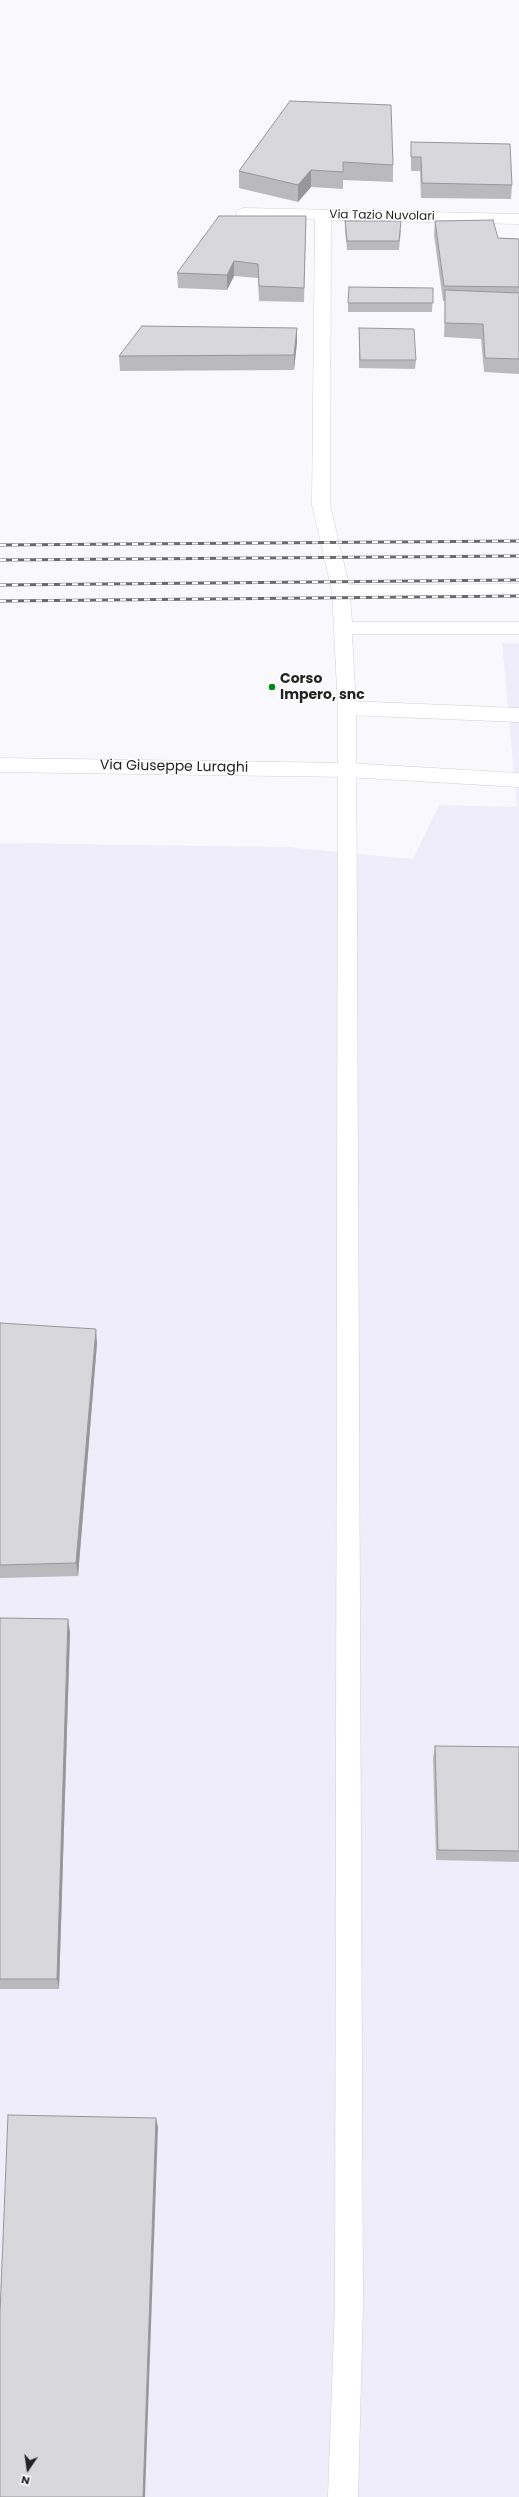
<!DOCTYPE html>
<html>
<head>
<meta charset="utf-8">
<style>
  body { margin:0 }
  #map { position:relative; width:519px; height:2497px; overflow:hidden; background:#f9f9fd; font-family:Poppins,sans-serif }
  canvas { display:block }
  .north { position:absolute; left:8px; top:2449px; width:40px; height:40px; -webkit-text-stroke:3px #fff; paint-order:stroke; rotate:193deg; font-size:11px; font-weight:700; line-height:16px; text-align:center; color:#232324 }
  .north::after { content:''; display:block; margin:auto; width:14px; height:18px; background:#232324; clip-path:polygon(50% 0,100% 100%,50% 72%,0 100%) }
</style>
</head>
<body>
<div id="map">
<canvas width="519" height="2497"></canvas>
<div class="north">N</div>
</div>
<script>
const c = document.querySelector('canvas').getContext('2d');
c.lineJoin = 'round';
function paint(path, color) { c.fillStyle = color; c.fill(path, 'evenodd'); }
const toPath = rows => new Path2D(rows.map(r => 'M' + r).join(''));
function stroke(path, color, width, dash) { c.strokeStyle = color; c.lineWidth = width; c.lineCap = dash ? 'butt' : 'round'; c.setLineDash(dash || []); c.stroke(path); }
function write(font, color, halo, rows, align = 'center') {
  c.font = font + ' Poppins,sans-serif'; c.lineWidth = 3; c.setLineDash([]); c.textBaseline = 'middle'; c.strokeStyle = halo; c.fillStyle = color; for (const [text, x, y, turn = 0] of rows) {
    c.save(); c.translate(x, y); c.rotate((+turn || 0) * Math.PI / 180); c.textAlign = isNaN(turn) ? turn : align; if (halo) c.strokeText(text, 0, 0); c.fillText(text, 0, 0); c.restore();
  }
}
const built = toPath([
  [502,643,519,643,519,2497,0,2497,0,843,286,847,413,859,439,805,517,807]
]);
const service = toPath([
  [347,701,519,708,519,722,347,715,340,713,338,708,340,703,347,701],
  [347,763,519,773,519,787,347,777,340,775,337,770,340,765,347,763]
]);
const minor = toPath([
  [244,208,519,214,519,224,331,220,330,505,349,585,519,584,519,596,350,597,352,622,519,622,519,634,352,634,356,708,363,2305,358,2497,328,2497,335,2305,338,708,332,591,312,505,315,219,238,216,236,213,238,210,244,208]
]);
const tertiary = toPath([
  [0,758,347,763,354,765,357,770,354,775,347,777,0,772,0,758]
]);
const rail = toPath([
  [0,545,519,541],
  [0,560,519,556],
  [0,585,519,580],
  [0,601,519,596]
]);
const wall = toPath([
  [290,101,393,165,393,182,343,180,343,189,311,187,298,202,239,188,239,171],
  [411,142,512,185,511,199,421,198,420,171,411,171],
  [306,216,304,302,259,301,258,278,234,276,227,290,178,288,177,273],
  [345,221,401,230,399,250,347,250,345,230],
  [435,221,498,238,519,239,519,374,484,372,481,339,444,337,445,301,443,301,434,235],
  [433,288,432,312,348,312,348,303],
  [297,328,297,342,294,370,120,371,119,356],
  [359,328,416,360,415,369,359,368],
  [0,1323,97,1343,78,1576,0,1578],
  [0,1618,70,1632,59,1989,0,1989],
  [435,1746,519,1747,519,1862,436,1860,433,1758]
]);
const shadedWall = toPath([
  [311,170,311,187,298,202,298,185],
  [234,261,234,276,227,290,227,275],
  [297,328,297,342,294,370,294,355],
  [96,1329,97,1343,78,1576,76,1563],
  [68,1619,70,1632,59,1989,57,1979],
  [156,2118,158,2127,145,2497,143,2497]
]);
const building = toPath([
  [290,101,391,105,393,165,343,162,343,172,311,170,298,185,239,171,290,101],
  [411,142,510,144,512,185,422,183,421,157,411,157,411,142],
  [219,216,306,216,304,288,259,286,258,264,234,261,227,275,177,273,219,216],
  [493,220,498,238,519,239,519,287,444,286,435,221,493,220],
  [345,221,401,221,399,241,347,241,345,221],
  [349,287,433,288,433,303,348,303,349,287],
  [445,290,519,293,519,359,485,358,483,324,445,323,445,290],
  [142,326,297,328,294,355,119,356,142,326],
  [359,328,414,329,416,360,360,360,359,328],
  [0,1323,96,1329,76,1563,0,1565,0,1323],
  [0,1618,68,1619,57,1979,0,1979,0,1618],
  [435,1746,519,1747,519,1851,438,1850,435,1746],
  [8,2115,156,2118,143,2497,0,2497,0,2313,8,2115]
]);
const markers = [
  [272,687,4,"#008812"]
];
const farStreetnames = [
  ["Via Tazio Nuvolari",382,216,1]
];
const poiNames = [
  ["Corso",280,679],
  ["Impero, snc",280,695]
];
const streetNames = [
  ["Via Giuseppe Luraghi",174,767,1]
];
paint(built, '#eeedf9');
stroke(service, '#d1d1d5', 1);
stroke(minor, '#d1d1d5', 1);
stroke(tertiary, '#d1d1d5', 1);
paint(service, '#fff');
paint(minor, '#fff');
paint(tertiary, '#fff');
stroke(rail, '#6a6a6c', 3);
stroke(rail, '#fff', 2, [6]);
paint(wall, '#bababd');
paint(shadedWall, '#97979a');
paint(building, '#d8d8dc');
stroke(building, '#97979a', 1);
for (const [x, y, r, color] of markers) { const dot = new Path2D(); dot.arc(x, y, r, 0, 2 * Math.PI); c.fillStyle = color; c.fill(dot); stroke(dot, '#fff', 1.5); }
write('12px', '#232324', '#fff', farStreetnames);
write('bold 14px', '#232324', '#fff', poiNames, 'left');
write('14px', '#232324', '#fff', streetNames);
</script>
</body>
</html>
